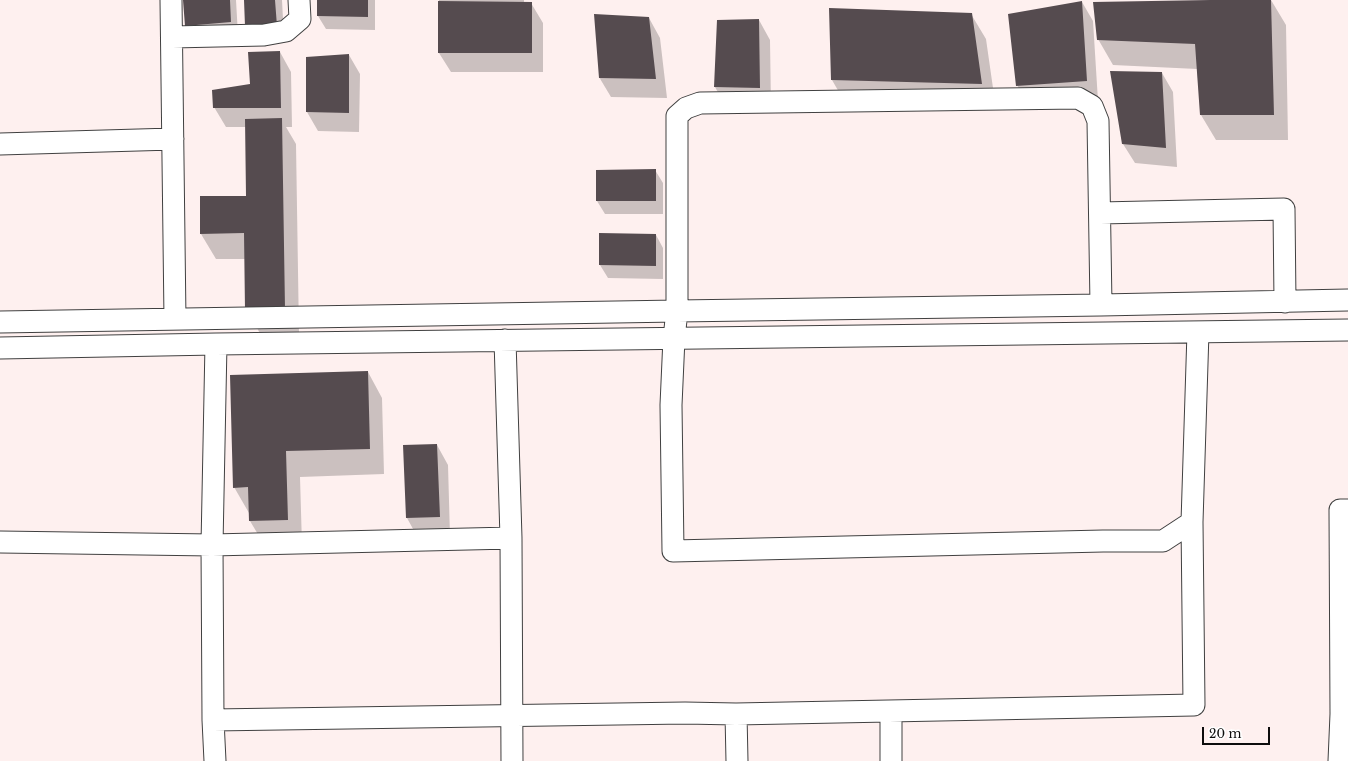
<!DOCTYPE html>
<html>
<head>
<meta charset="utf-8">
<style>
  body { margin:0 }
  #map { position:relative; width:1348px; height:761px; overflow:hidden; background:#fef0ef; font-family:"Libre Baskerville",serif }
  canvas { display:block }
  .scale { position:absolute; left:1202px; top:727px; width:68px; height:18px; box-sizing:border-box; border:2px solid #0d0d0d; border-top:0; padding-left:5px; font-size:12px; line-height:14px; white-space:nowrap; color:#0d0d0d; -webkit-text-stroke:3px #fff; paint-order:stroke }
</style>
</head>
<body>
<div id="map">
<canvas width="1348" height="761"></canvas>
<div class="scale">20 m</div>
</div>
<script>
const c = document.querySelector('canvas').getContext('2d');
c.lineJoin = 'round';
function paint(path, color) { c.fillStyle = color; c.fill(path, 'evenodd'); }
const toPath = rows => new Path2D(rows.map(r => 'M' + r).join(''));
function stroke(path, color, width, dash) { c.strokeStyle = color; c.lineWidth = width; c.lineCap = dash ? 'butt' : 'round'; c.setLineDash(dash || []); c.stroke(path); }
const shadow = toPath([
  [184,0,236,0,238,35,193,39,186,26],
  [245,0,282,0,284,39],
  [318,0,375,0,375,30,326,29,318,16],
  [439,0,524,0,524,3,531,3,543,23,543,72,451,72,439,53],
  [1258,0,1271,0,1286,25,1288,140,1216,140,1201,115,1197,69,1113,65,1098,39],
  [1082,2,1093,21,1098,101,1028,105,1017,85],
  [830,9,971,14,986,39,996,109,847,106,832,80],
  [649,18,660,38,667,98,611,97,599,77],
  [759,20,770,40,771,108,726,107,715,87,718,21],
  [280,52,291,72,292,127,286,127,296,144,299,334,261,335,246,309,245,259,216,259,201,234,247,197,246,127,226,127,214,107,251,85],
  [349,55,360,74,359,132,318,131,307,112],
  [1162,73,1173,92,1177,167,1135,163,1123,144],
  [655,170,663,183,663,214,605,214,597,201,597,171],
  [600,234,656,235,663,248,663,279,608,278,600,265],
  [368,372,382,398,384,474,300,477,302,545,265,546,250,521,249,513,234,487],
  [437,445,448,465,450,536,418,538,407,518,404,446]
]);
const building = toPath([
  [183,0,230,0,231,22,185,26],
  [244,0,275,0,277,26,245,26],
  [317,0,368,0,368,17,317,16],
  [1210,0,1271,0,1274,115,1200,115,1195,44,1097,40,1093,2],
  [438,1,532,2,532,53,438,53],
  [1082,1,1087,81,1016,86,1008,14],
  [829,8,972,13,982,84,831,80],
  [594,14,649,17,656,79,599,78],
  [759,19,760,88,714,87,717,20],
  [280,51,281,108,213,108,212,90,250,84,248,52],
  [349,54,349,113,306,112,306,57],
  [1110,71,1162,72,1166,148,1122,144],
  [282,118,285,309,245,310,244,233,200,234,200,196,246,196,245,119],
  [656,169,656,201,596,201,596,170],
  [599,233,656,234,656,266,599,265],
  [368,371,370,449,286,451,288,520,249,521,248,487,233,488,230,375],
  [437,444,440,517,406,518,403,445]
]);
const street = toPath([
  [171,0,175,319],
  [172,37,264,35,286,31,300,19,299,0],
  [0,144,173,139],
  [1100,213,1284,209,1285,302],
  [1101,305,1098,121,1092,106,1078,98,700,103,686,108,677,116,677,311,674,338,671,405,673,551,1103,541,1163,541,1192,522],
  [0,322,677,311,1101,305,1348,300],
  [505,340,511,538],
  [0,348,216,344,1348,330],
  [1348,510,1340,510,1341,714,1348,714],
  [0,542,212,545,511,538,512,761],
  [891,711,891,761],
  [736,714,737,761],
  [213,720,685,713,736,714,1194,705,1192,522,1198,332],
  [215,761,213,720,212,545,216,344],
  [1339,761,1341,714]
]);
paint(shadow, '#0003');
paint(building, '#554b4f');
stroke(street, '#404040', 23);
stroke(street, '#fff', 21);
</script>
</body>
</html>
